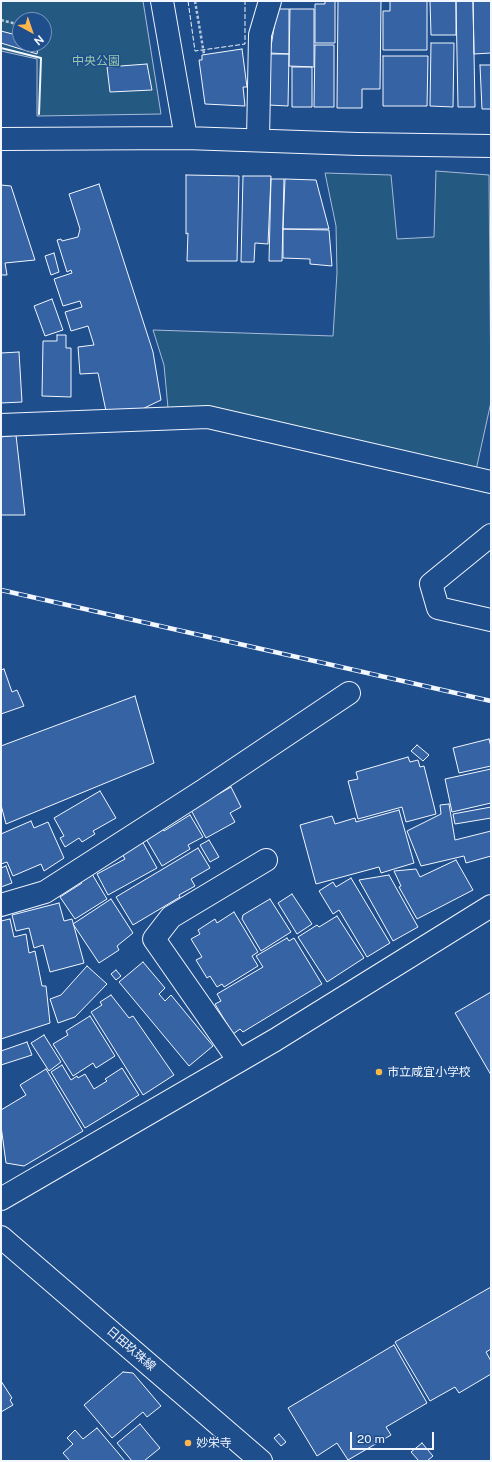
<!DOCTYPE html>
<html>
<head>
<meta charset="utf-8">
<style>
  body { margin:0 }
  #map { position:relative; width:492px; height:1462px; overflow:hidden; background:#1f4e8c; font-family:"Public Sans",sans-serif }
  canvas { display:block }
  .frame { position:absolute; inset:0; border:2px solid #f2f6ff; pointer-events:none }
  .north { position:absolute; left:12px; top:12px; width:40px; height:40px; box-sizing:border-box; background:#1f4e8c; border:1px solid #7391ba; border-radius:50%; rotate:140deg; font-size:11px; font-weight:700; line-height:16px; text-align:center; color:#f2f6ff }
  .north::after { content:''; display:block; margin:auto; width:14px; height:18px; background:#ffb74d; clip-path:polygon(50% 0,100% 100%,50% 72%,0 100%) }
  .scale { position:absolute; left:350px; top:1432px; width:84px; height:18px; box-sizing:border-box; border:2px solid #f2f6ff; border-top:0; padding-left:5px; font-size:12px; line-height:14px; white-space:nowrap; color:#f2f6ff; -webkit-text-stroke:3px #1f4e8c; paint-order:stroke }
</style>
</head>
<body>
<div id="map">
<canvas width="492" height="1462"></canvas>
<div class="frame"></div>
<div class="north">N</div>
<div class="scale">20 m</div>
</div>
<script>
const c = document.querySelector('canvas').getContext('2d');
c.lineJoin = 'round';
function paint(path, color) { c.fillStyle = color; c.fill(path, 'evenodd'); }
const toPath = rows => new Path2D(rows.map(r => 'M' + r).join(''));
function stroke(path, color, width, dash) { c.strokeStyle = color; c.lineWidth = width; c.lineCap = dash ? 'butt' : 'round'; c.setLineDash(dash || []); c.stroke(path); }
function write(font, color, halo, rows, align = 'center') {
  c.font = font + ' "Public Sans","Noto Sans JP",sans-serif'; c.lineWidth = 3; c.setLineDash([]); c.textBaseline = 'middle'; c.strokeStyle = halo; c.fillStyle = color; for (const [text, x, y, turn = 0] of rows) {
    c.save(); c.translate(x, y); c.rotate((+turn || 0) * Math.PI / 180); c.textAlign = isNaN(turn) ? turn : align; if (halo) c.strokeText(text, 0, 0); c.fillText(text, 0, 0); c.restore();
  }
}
const green = toPath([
  [1,1,143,1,161,114,37,116,37,59,1,51,1,1],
  [20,20,44,20,44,44,20,44,20,20],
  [436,171,489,175,491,402,476,470,168,408,164,365,153,330,333,336,337,273,336,226,325,173,391,175,397,239,434,237,436,171]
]);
const building = toPath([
  [325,1,335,1,335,43,315,43,315,4,325,4,325,1],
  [338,1,381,1,380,89,362,89,362,108,337,108,338,1],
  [390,1,427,1,427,50,383,50,383,11,390,11,390,1],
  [430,1,456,1,456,35,431,35,430,1],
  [456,1,473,1,475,107,458,107,456,1],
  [473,1,491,1,491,53,474,54,473,1],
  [277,9,289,9,289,54,270,53,277,9],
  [290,9,314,9,314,67,289,66,290,9],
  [1,31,20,36,20,44,39,44,37,54,1,43,1,31],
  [431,43,454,43,453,107,430,106,431,43],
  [315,45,334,45,334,107,314,107,315,45],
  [242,49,247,87,243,87,245,106,205,104,199,60,202,60,202,55,242,49],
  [270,54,289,54,288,106,269,105,270,54],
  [383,56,428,56,427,106,383,106,383,56],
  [147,64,152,90,110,92,107,67,147,64],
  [480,65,491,65,491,109,482,109,480,65],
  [292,67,312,67,312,107,292,107,292,67],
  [186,175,239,176,237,261,187,261,188,233,186,234,186,175],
  [243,176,271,176,268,244,255,243,254,262,241,262,243,176],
  [271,179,284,179,282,261,269,261,271,179],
  [285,179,316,180,329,229,283,229,285,179],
  [99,184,153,352,161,400,134,413,106,411,98,373,80,374,78,347,94,345,88,326,71,331,65,312,82,307,80,301,63,306,54,279,72,273,71,270,67,272,57,240,61,239,62,241,78,237,80,229,69,194,99,184],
  [1,185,11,186,35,260,5,263,7,275,1,275,1,185],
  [283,229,329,230,332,266,310,264,310,259,283,258,283,229],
  [54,253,59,272,51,275,45,256,54,253],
  [52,299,63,330,45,336,34,306,52,299],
  [57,335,66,335,66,348,71,348,71,397,42,396,43,341,57,341,57,335],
  [19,352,22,402,1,403,1,353,19,352],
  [16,435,25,515,1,515,1,437,16,435],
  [4,669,12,692,17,690,24,706,1,714,1,670,4,669],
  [135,696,154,763,6,824,1,805,1,746,135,696],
  [489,739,491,747,491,766,459,773,453,748,489,739],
  [417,745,429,755,423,761,411,751,417,745],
  [408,757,410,762,418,760,420,767,424,766,436,814,406,822,402,807,358,819,348,781,358,779,356,772,408,757],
  [491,769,491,803,452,812,445,779,491,769],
  [231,787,241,807,230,813,235,822,206,838,191,810,215,793,217,795,231,787],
  [100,791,116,818,93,831,95,834,82,842,79,838,65,847,60,838,64,836,54,818,100,791],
  [449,804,455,840,491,831,491,856,466,863,464,856,421,866,407,831,441,814,440,805,449,804],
  [491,807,491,818,455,824,453,814,491,807],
  [399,810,414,863,381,873,379,867,316,884,300,825,332,816,335,824,355,818,356,822,399,810],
  [190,815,203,837,188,845,190,849,162,866,145,837,162,828,164,831,190,815],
  [31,821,34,828,48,822,64,858,44,871,41,864,13,876,7,862,1,864,1,834,31,821],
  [141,839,157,868,108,895,97,874,125,859,120,850,141,839],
  [209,840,219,857,210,862,200,845,209,840],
  [198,848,210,868,191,879,195,886,179,895,180,897,133,925,116,897,198,848],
  [456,860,473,890,417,919,399,887,401,886,394,871,416,869,420,877,456,860],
  [6,866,12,883,1,887,1,868,6,866],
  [92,874,107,899,75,919,60,897,82,883,80,881,92,874],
  [389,875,418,927,393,941,359,880,389,875],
  [351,878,390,943,367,957,339,910,333,914,319,891,333,882,336,887,351,878],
  [292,894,312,924,297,934,278,903,292,894],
  [111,899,133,933,117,946,119,950,99,963,73,924,111,899],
  [270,899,291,932,261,951,242,919,243,915,270,899],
  [59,903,64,921,72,919,84,963,50,972,43,945,34,948,29,928,16,931,12,915,59,903],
  [234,912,258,952,252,956,258,966,224,987,222,984,217,987,210,976,207,978,196,960,202,957,191,939,200,934,198,930,215,919,217,923,234,912],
  [337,916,364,958,327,982,298,937,317,925,319,927,337,916],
  [10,919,14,937,26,934,29,953,35,951,42,986,46,986,50,1023,1,1039,1,921,10,919],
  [287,938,289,941,294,938,322,984,243,1032,240,1029,233,1034,215,1004,221,1001,217,994,263,967,256,956,287,938],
  [143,962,165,988,159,994,165,1001,171,995,213,1046,189,1066,119,982,143,962],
  [87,966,107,984,75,1017,58,1023,50,999,61,995,87,966],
  [116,970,121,976,116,980,111,974,116,970],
  [491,992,491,1075,455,1013,491,992],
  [111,995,129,1018,133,1016,174,1075,143,1095,91,1012,102,1005,100,1002,111,995],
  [90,1016,115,1056,96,1068,93,1063,73,1076,53,1044,68,1035,66,1031,90,1016],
  [44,1035,61,1062,49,1071,31,1043,44,1035],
  [27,1042,32,1055,1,1065,1,1051,27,1042],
  [62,1065,71,1080,77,1076,78,1078,85,1074,94,1089,107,1081,105,1079,122,1068,139,1095,85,1128,51,1072,62,1065],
  [46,1069,83,1131,24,1166,6,1163,1,1126,1,1110,26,1095,20,1085,46,1069],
  [491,1287,491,1349,486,1352,491,1361,491,1374,459,1393,455,1387,430,1401,395,1342,491,1287],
  [394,1345,427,1403,386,1427,391,1435,348,1460,337,1443,317,1456,288,1408,394,1345],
  [123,1372,133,1373,161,1406,147,1417,143,1412,112,1438,84,1405,123,1372],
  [1,1381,12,1398,10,1400,13,1405,1,1412,1,1381],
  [140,1424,160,1448,144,1461,132,1461,117,1443,140,1424],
  [97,1428,125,1461,70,1461,63,1453,73,1444,67,1438,75,1430,83,1439,97,1428],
  [279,1434,286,1442,281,1446,274,1438,279,1434],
  [422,1443,433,1456,427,1461,419,1461,411,1452,422,1443]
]);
const path = toPath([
  [195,1,204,54],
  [1,20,20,25]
]);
const minor = toPath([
  [162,1,186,138],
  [1,139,186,138,358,144,491,146],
  [258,140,260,35,270,1],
  [1,425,208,417,491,482],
  [491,535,431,584,438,608,491,620],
  [1,905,45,892,204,790,349,693],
  [239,1061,154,939,171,917,266,860],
  [1,1199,275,1040,491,906]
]);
const major = toPath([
  [1,1237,261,1461]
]);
const rail = toPath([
  [1,590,491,701]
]);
const fence = toPath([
  [188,1,195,51,245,44,245,1]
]);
const wall = toPath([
  [1,48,41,58,39,114]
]);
const markers = [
  [379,1072,4,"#ffb74d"],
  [188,1443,4,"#ffb74d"]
];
const parkNames = [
  ["中央公園",96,61]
];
const poiNames = [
  ["市立咸宜小学校",387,1072],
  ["妙栄寺",196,1443]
];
const streetNames = [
  ["日田玖珠線",131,1349,41]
];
paint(green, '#245a82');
stroke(green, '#a8bbd7', 1);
paint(building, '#3563a3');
stroke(building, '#f2f6ff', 1);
stroke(minor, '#f2f6ff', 24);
stroke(major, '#f2f6ff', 24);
stroke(path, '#b3c4dc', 2.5, [3, 2]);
stroke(minor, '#1f4e8c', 22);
stroke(major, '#1f4e8c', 22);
stroke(rail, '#f2f6ff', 4.5);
stroke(rail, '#1f4e8c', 3, [9]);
stroke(fence, '#f2f6ff', 1, [5, 2]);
stroke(wall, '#f2f6ff', 2);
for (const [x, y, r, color] of markers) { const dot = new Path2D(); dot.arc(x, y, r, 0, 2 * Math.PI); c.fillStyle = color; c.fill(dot); stroke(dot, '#1f4e8c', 1.5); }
write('12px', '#97c8a6', '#1f4e8c', parkNames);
write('12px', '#f2f6ff', '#1f4e8c', poiNames, 'left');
write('12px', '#f2f6ff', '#1f4e8c', streetNames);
</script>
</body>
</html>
